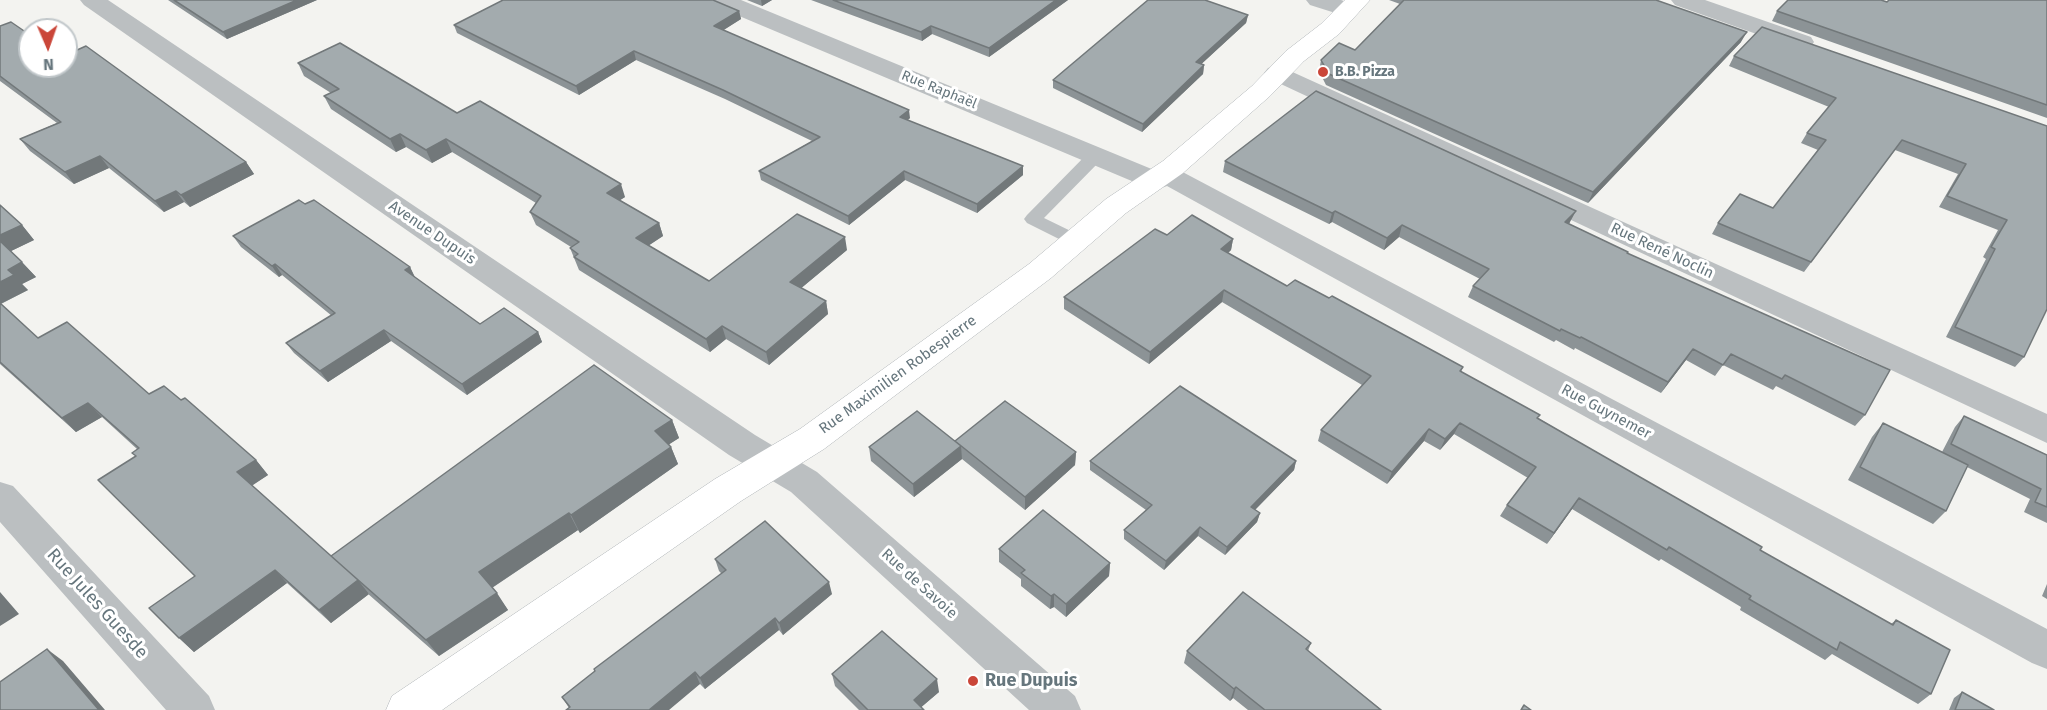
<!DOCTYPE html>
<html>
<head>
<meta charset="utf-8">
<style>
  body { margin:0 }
  #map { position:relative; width:2047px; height:710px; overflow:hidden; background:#f3f3f0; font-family:"Fira Sans",sans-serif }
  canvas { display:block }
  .north { position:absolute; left:18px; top:18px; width:60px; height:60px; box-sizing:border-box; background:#fff; border:2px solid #c2c8cb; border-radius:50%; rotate:178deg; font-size:16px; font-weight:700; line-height:24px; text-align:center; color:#66767d }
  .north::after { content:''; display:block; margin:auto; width:21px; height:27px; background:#ca4639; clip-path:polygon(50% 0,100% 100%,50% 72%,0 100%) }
</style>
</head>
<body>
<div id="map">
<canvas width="2047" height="710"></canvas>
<div class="north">N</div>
</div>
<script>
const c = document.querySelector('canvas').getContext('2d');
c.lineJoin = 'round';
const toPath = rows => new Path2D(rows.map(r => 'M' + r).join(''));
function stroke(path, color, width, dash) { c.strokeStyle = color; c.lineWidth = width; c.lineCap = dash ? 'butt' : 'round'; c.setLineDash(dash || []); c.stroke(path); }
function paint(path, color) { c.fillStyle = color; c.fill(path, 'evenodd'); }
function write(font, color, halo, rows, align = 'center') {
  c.font = font + ' "Fira Sans",sans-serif'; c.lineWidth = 6; c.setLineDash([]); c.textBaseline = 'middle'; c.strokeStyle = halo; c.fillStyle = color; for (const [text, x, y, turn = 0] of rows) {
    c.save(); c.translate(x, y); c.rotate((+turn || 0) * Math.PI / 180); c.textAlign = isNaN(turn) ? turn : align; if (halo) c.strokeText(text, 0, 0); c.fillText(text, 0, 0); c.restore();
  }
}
const lane = toPath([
  [1096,150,1104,155,1102,159,1044,218,1081,236,1084,240,1081,244,1069,244,1027,223,1024,219,1027,215,1090,151,1096,150]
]);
const street = toPath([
  [80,0,108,0,755,435,817,472,1075,696,1081,710,1029,710,791,492,729,455,84,5,80,0],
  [709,0,741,0,1154,170,1165,165,1175,168,2047,629,2047,669,2032,663,1167,186,1156,190,1146,187,713,5,709,0],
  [1306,0,1341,0,1356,5,1360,10,1356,15,1348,17,1310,5,1306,0],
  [1671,0,1705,0,1811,37,1814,42,1811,47,1802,49,1793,47,1675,5,1671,0],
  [1277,65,2047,414,2047,443,1268,78,1264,73,1268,68,1277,65],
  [0,482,13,486,209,696,215,710,166,710,0,522,0,482]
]);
const secondary = toPath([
  [1345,0,1370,0,1339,34,1304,61,1270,96,1183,173,1126,213,1051,278,824,449,741,501,442,710,386,710,392,696,715,479,800,429,1029,264,1106,199,1163,161,1252,86,1286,51,1321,24,1345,0]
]);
const wall = toPath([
  [168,0,317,0,227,39],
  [747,0,772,0,762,6],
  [811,0,1068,0,989,57,932,34,922,41],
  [1389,0,1656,0,1741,42,1588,203,1326,85,1319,71,1321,60,1355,50,1400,4],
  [2047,0,2047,118,1772,21,1777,11,1887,2],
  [739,11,741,19,723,30,910,118,908,120,1023,175,977,213,905,180,849,225,761,180,759,171,812,141,725,99,636,60,579,95,457,33,454,25],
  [1248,15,1246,23,1201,64,1204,65,1203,74,1142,132,1053,88,1053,80],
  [0,26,30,66,246,162,254,174,190,207,184,202,164,212,109,168,74,184,30,151,20,139,57,123,0,81],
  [1734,56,2047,126,2024,357,2015,367,1946,337,1986,259,1983,257,1998,230,1939,207,1958,174,1895,150,1804,272,1712,234,1718,223,1773,208,1818,150,1801,143,1807,133,1829,107,1729,66],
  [298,63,457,113,625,197,620,200,659,223,663,236,648,246,709,281,847,250,801,288,826,301,828,314,769,365,726,339,710,352,579,270,570,248,571,247,536,225,530,212,536,203,452,152,432,163,406,147,396,152,331,109,324,96,331,93,304,76],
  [1225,161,1570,222,1569,224,1627,253,1865,415,1855,426,1776,386,1773,390,1723,365,1715,376,1686,360,1661,393,1575,348,1574,350,1556,340,1554,342,1468,297,1473,286,1480,279,1399,237,1384,250,1332,222,1329,224,1223,172],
  [305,204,410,267,415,277,480,324,538,332,542,342,467,395,391,341,328,382,294,353,286,343,332,316,282,275,279,277,241,247,233,236],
  [0,205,22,225,34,240,11,251,36,277,22,284,28,290,1,304,38,338,149,394,181,400,256,460,268,475,252,485,334,560,672,420,679,438,669,444,671,447,678,464,580,533,578,530,492,588,508,610,439,656,367,593,369,594,331,623,287,583,194,652,179,638,195,576,136,456,137,449,102,417,76,432,0,364],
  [1167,235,1233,239,1231,250,1228,253,1287,286,1463,367,1461,372,1760,550,1891,624,1896,620,1931,694,1918,704,1832,654,1825,660,1740,610,1741,607,1661,559,1659,561,1572,509,1547,544,1500,516,1507,505,1528,478,1454,434,1440,450,1424,441,1387,484,1318,441,1321,430,1362,385,1222,302,1149,364,1064,309,1064,297],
  [1964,416,2047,455,2047,523,2024,512,2030,499,1967,467,1946,511,1933,524,1848,480,1872,437,1883,423,1942,452,1955,427],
  [955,441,1076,452,1075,465,1025,510,962,459,914,497,871,461,869,447],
  [1090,461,1296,461,1294,470,1255,510,1260,513,1257,522,1225,555,1198,536,1164,570,1124,539,1124,530,1146,510,1090,470],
  [999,549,1110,563,1109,576,1066,617,1054,607,1050,609,1021,586,1021,579,999,562],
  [715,559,832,594,783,635,779,630,705,689,700,684,569,708,562,697,722,574,719,571],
  [2047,584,2047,599,2042,596],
  [1311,643,1308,651,1382,710,1248,710,1233,698,1230,701,1184,663,1187,651],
  [832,674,939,692,921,707,924,710,859,710,835,686],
  [1962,692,1994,710,1949,710,1954,698]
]);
const shadedWall = toPath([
  [297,0,317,0,227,39,223,32],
  [761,0,772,0,762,6],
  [1056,0,1068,0,989,57,989,48],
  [739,11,741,19,716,35,714,26],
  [1248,15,1246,23,1195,70,1196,62],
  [931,26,932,34,922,41,921,32],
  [1747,32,1741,42,1588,203,1593,192],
  [634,51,636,60,579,95,576,86],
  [1204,65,1203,74,1142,132,1143,124],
  [909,110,910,118,900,125,900,117],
  [400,134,406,147,396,152,390,139],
  [446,139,452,152,432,163,426,150],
  [100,156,109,168,74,184,65,172],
  [246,162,254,174,190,207,181,195],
  [1023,166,1023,175,977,213,977,204],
  [904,171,905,180,849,225,848,216],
  [621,184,625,197,611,206,607,193],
  [176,191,184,202,164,212,155,201],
  [1335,211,1332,222,1329,224,1332,213],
  [1576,211,1570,222,1560,234,1565,222],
  [659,223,663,236,640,251,636,238],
  [22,225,34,240,9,252,0,242,0,235],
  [1402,225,1399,237,1384,250,1387,238],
  [845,237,847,250,793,295,790,282],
  [1233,239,1231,250,1219,261,1221,249],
  [22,262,36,277,22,284,28,290,0,304,0,282,8,270],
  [275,264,282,275,279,277,272,266],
  [410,267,415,278,405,270],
  [1224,290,1222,302,1149,364,1150,352],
  [826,301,828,314,769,365,766,352],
  [722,326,726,339,710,352,706,339],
  [384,330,391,341,328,382,320,371],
  [538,332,542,342,467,395,462,384],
  [1693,349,1686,360,1661,393,1668,382],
  [88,403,102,417,76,432,62,418],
  [672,420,679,438,662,449,655,431],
  [1460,423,1454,434,1440,450,1445,439],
  [1429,429,1424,441,1387,484,1392,472],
  [961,446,962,459,914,497,913,484],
  [671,447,678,464,580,533,571,515],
  [1076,452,1075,465,1025,510,1025,497],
  [256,460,268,475,250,487,237,472],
  [1296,461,1294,470,1249,516,1251,507],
  [1579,498,1572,509,1547,544,1554,533],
  [569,513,578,530,490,589,479,572],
  [1260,513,1257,522,1225,555,1227,547],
  [1200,527,1198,536,1164,570,1166,561],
  [1110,563,1109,576,1066,617,1066,604],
  [275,570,287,583,194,652,179,638],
  [358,580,369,594,331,623,319,610],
  [829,582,832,594,783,635,779,623],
  [0,592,19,614,0,626],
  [497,593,508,610,439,656,426,640],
  [1054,594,1054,607,1050,609,1051,596],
  [775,618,779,630,705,689,700,678],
  [47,649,63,661,105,710,99,710],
  [695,672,700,684,669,710,649,710],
  [937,679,939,692,918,710,914,700],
  [1236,687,1233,698,1230,701,1234,689]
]);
const building = toPath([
  [174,0,297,0,223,32,174,0],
  [503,0,713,0,739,11,714,26,909,110,900,117,1023,166,977,204,904,171,848,216,759,171,820,137,723,90,634,51,576,86,454,25,503,0],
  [833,0,1056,0,989,48,931,26,921,32,833,0],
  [1148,0,1205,0,1248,15,1196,62,1204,65,1143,124,1053,80,1148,0],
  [1404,0,1656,0,1747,32,1593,192,1329,74,1321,60,1339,43,1355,50,1404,0],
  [1788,0,1881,0,1887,2,1889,0,2047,0,2047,105,1777,11,1788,0],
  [11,22,30,35,30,66,66,66,66,55,86,46,246,162,181,195,176,191,155,201,100,156,65,172,20,139,61,122,0,76,0,26,11,22],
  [1762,27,2047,126,2047,309,2024,357,1955,327,1995,249,1991,247,2007,220,1947,196,1966,164,1902,140,1811,262,1718,223,1740,194,1773,208,1826,140,1807,133,1836,98,1734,56,1762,27],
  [340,43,457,113,480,101,621,184,607,193,659,223,636,238,709,281,797,214,845,237,790,282,826,301,766,352,722,326,706,339,574,257,578,254,570,248,579,242,530,212,541,196,446,139,426,150,400,134,390,139,324,96,339,89,298,63,340,43],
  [1316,91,1576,211,1565,222,1628,252,1627,253,1890,370,1865,415,1785,375,1782,379,1731,354,1723,365,1693,349,1668,382,1581,337,1580,338,1561,329,1560,331,1473,286,1489,269,1402,225,1387,238,1335,211,1332,213,1225,161,1316,91],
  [299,200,305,204,314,200,410,267,405,270,480,324,504,308,538,332,462,384,384,330,320,371,286,343,335,313,275,264,272,266,233,236,299,200],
  [0,205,22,225,0,235,0,205],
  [1192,215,1233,239,1221,249,1287,286,1295,280,1329,298,1332,296,1463,367,1460,371,1540,415,1537,418,1762,547,1760,550,1893,625,1896,620,1950,650,1931,694,1840,642,1837,650,1749,599,1751,596,1669,547,1667,550,1579,498,1554,533,1507,505,1536,467,1460,423,1445,439,1429,429,1392,472,1321,430,1371,376,1224,290,1150,352,1064,297,1155,229,1167,235,1192,215],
  [0,241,22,262,8,270,14,275,0,282,0,241],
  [0,303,38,338,67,322,149,394,164,386,181,400,185,398,256,460,237,472,358,580,319,610,275,570,179,638,149,608,195,576,98,480,136,456,132,453,139,448,88,403,62,418,0,362,0,303],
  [594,365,672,420,655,431,671,447,571,515,569,513,479,572,497,593,426,640,331,556,594,365],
  [1180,386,1296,461,1251,507,1260,513,1227,547,1200,527,1166,561,1124,530,1152,505,1090,461,1180,386],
  [1005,401,1076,452,1025,497,955,441,1005,401],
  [917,411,961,446,913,484,869,447,917,411],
  [1964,416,2047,455,2047,507,2035,502,2041,489,1951,444,1964,416],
  [1883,423,1968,465,1946,511,1860,467,1883,423],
  [1043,510,1110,563,1066,604,1054,594,1051,596,1021,573,1025,570,999,549,1043,510],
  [765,521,829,582,779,623,775,618,700,678,695,672,649,710,566,710,570,707,562,697,595,671,594,669,726,570,715,559,765,521],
  [1243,592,1311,643,1306,649,1381,710,1265,710,1236,687,1234,689,1187,651,1243,592],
  [882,631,937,679,914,700,924,710,868,710,832,674,882,631],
  [47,649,99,710,0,710,0,682,47,649],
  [1962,692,1994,710,1955,710,1962,692],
  [1524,705,1531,710,1521,710,1524,705]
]);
const markers = [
  [1323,72,6,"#ca4639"],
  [973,681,6,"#ca4639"]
];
const farPoinames = [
  ["B.B. Pizza",1335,72]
];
const farStreetnames = [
  ["Rue Raphaël",939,90,22]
];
const streetNames = [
  ["Avenue Dupuis",432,233,34],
  ["Rue René Noclin",1662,251,25],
  ["Rue Maximilien Robespierre",898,375,-36],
  ["Rue Guynemer",1606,412,28],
  ["Rue de Savoie",919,584,42]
];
const nearStreetnames = [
  ["Rue Jules Guesde",97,604,48]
];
const nearPoinames = [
  ["Rue Dupuis",985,681]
];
stroke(secondary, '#aeb3b6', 1);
paint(lane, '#bbbfc1');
paint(street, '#bbbfc1');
paint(secondary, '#fff');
paint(wall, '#8c9396');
paint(shadedWall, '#72787a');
paint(building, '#a3abae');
stroke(building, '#72787a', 1.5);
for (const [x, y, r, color] of markers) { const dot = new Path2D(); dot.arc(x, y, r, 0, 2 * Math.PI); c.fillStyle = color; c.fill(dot); stroke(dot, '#fff', 2); }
write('bold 14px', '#66767d', '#fff', farPoinames, 'left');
write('14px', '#66767d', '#fff', farStreetnames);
write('15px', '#66767d', '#fff', streetNames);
write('18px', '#66767d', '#fff', nearStreetnames);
write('bold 18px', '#66767d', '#fff', nearPoinames, 'left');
</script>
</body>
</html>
